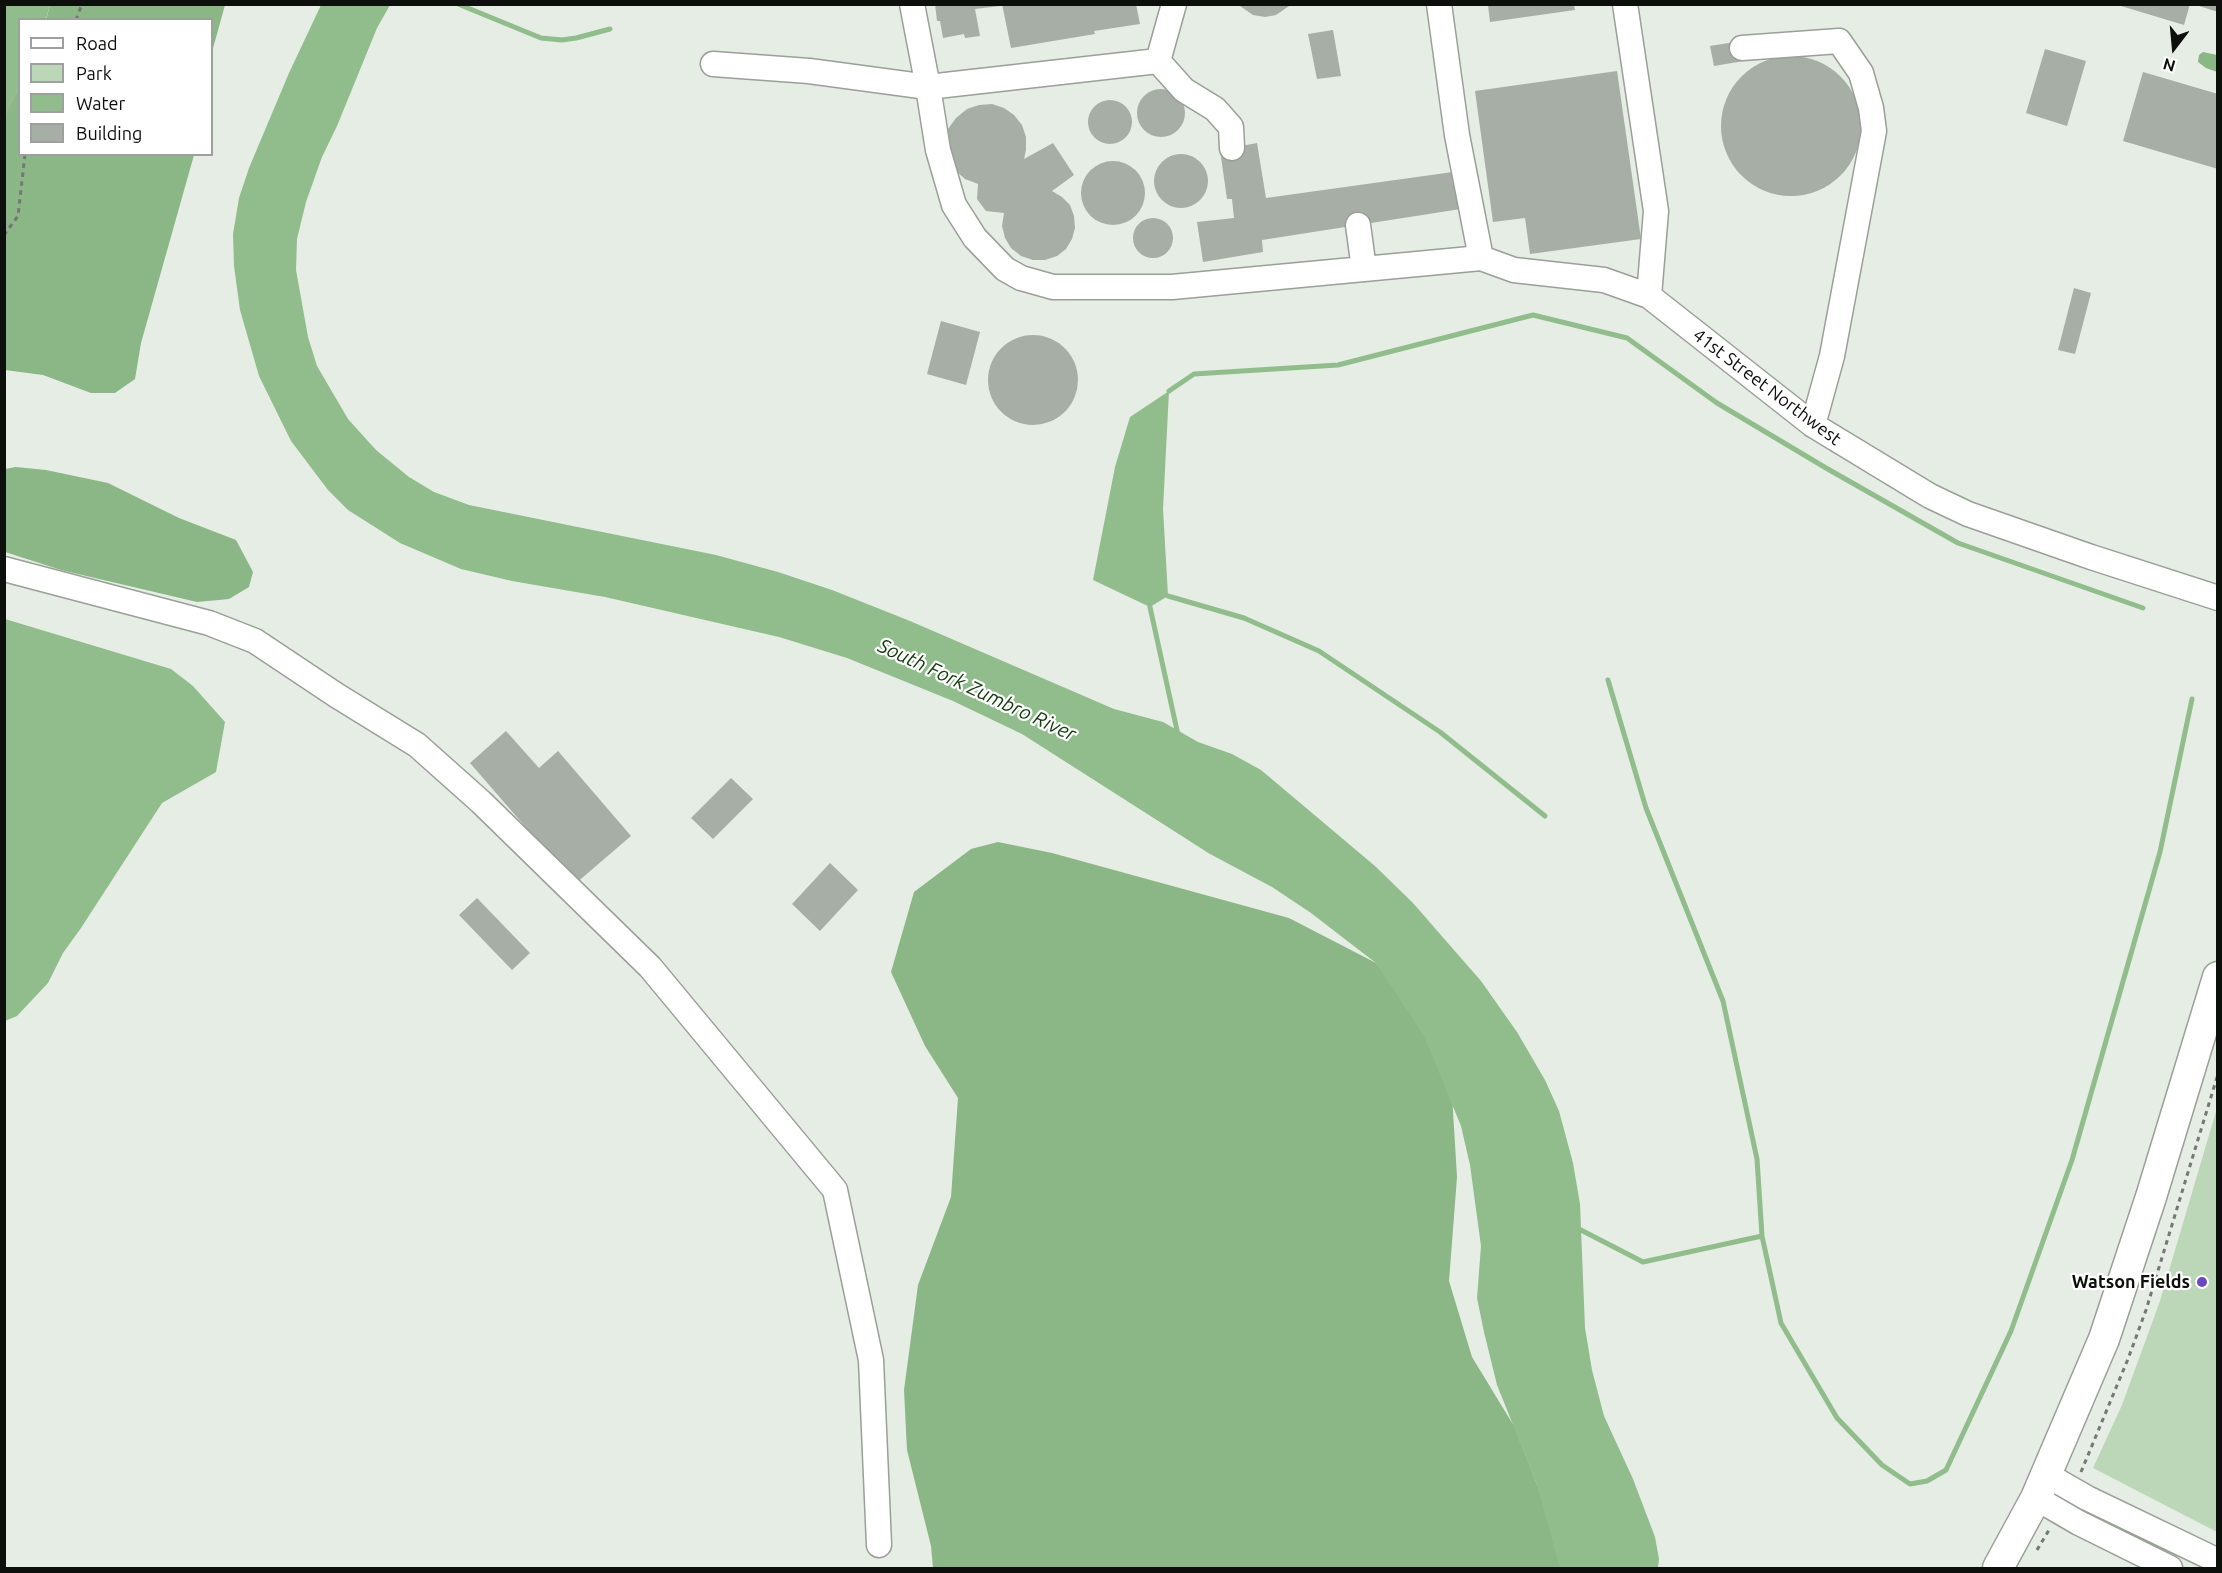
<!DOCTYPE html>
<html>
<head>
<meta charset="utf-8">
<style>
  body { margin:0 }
  #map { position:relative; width:2222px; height:1573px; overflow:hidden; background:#e5ede4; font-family:Ubuntu,sans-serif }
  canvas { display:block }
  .frame { position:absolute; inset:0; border:6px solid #0c0f0c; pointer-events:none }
  .legend { position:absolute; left:18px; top:18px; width:195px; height:138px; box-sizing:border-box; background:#fff; border:2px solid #9e9f9e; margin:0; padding:8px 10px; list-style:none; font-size:18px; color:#0c0f0c }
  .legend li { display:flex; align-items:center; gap:12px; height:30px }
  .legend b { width:30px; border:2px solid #9e9f9e }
  .north { position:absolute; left:2144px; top:18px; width:60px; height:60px; -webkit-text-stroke:4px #fff; paint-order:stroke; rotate:196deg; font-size:16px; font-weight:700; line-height:24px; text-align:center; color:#0c0f0c }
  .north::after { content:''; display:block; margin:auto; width:21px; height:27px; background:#0c0f0c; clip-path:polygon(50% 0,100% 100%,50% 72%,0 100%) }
</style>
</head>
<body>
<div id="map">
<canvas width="2222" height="1573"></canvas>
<div class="frame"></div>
<ul class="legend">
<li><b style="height:8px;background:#fff"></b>Road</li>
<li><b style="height:16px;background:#bbd7b7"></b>Park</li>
<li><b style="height:16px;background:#91bc8b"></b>Water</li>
<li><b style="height:16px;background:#a6aea5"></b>Building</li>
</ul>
<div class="north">N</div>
</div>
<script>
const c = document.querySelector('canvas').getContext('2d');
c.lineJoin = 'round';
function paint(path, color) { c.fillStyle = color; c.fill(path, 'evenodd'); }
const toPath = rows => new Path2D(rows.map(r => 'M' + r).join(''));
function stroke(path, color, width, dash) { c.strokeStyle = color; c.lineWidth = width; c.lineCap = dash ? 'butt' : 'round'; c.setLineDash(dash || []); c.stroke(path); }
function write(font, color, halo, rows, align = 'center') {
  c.font = font + ' Ubuntu,sans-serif'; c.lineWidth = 4.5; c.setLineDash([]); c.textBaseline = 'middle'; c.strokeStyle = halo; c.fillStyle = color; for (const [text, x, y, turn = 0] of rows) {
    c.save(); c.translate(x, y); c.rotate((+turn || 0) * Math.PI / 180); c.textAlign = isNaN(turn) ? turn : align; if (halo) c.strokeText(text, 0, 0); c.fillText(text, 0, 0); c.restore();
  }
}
const green = toPath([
  [2217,1108,2218,1532,2217,1532,2093,1468,2122,1405,2160,1301]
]);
const forest = toPath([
  [50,5,225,5,212,52,212,20,46,20],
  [2203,52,2217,55,2217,72,2206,68,2198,62,2199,55],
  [19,87,20,154,194,155,141,343,135,379,115,393,91,393,43,375,5,370,4,118],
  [16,467,46,470,108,483,179,518,236,540,253,572,249,587,229,599,197,602,61,570,5,552,5,469],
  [998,842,1052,853,1289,918,1376,963,1450,1061,1457,1177,1449,1281,1472,1357,1514,1426,1570,1568,933,1568,931,1546,907,1450,904,1390,918,1285,951,1197,958,1098,925,1046,891,972,914,892,971,849]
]);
const water = toPath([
  [5,4,50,5,46,19,20,20,19,87,5,118],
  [321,5,390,5,377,28,337,126,322,157,306,202,297,239,296,270,308,337,317,366,348,419,376,450,409,477,434,492,469,505,716,555,778,572,832,590,910,621,1114,709,1163,722,1198,742,1232,754,1261,770,1375,866,1413,903,1481,981,1517,1032,1545,1080,1559,1111,1573,1163,1580,1204,1585,1328,1592,1370,1604,1416,1633,1479,1655,1537,1659,1559,1658,1568,1560,1568,1536,1482,1497,1385,1484,1332,1477,1298,1481,1246,1470,1165,1461,1126,1424,1036,1376,963,1311,913,1272,887,1210,854,1022,734,953,701,847,658,779,637,605,597,512,581,461,569,400,543,348,510,328,490,291,441,259,376,240,310,234,266,233,234,239,198,249,168,289,73],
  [1169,391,1163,509,1168,596,1150,607,1093,580,1115,467,1130,417],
  [5,619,171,669,193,686,225,722,216,772,162,803,81,928,63,953,48,983,17,1016,5,1021]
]);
const stream = toPath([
  [458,4,541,38,562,40,576,38,610,29],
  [1169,391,1194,374,1338,365,1533,315,1627,338,1717,403,1826,468,1958,543,2143,608],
  [1168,596,1244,618,1319,651,1440,732,1545,816],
  [1150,607,1178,735],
  [1608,680,1646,808,1723,1001,1757,1159,1762,1236,1781,1323,1837,1418,1882,1465,1910,1484,1927,1481,1946,1470,2011,1331,2072,1160,2160,852,2192,699],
  [1577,1228,1643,1262,1762,1236]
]);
const building = toPath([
  [935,4,1000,4,1000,6,975,9,980,36,965,38,964,34,943,38,940,21,937,21],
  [1002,4,1136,4,1140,24,1094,31,1095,34,1011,48],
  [1237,4,1292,4,1276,15,1265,17,1253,15],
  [2122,4,2190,4,2184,25,2121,6],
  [2218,4,2218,12,2196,5,2196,4],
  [1488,5,1574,5,1575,10,1490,22],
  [1333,30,1341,76,1317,79,1308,34],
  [1741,41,1744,61,1714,66,1710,46],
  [2045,49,2086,61,2067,126,2026,113],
  '1721 126a70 70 0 1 1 140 0a70 70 0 1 1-140 0Z',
  [1617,71,1641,239,1530,254,1525,218,1493,222,1475,91],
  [2143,72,2218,94,2218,169,2123,141],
  '1137 113a24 24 0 1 1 48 0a24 24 0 1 1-48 0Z',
  '1088 122a22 22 0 1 1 44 0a22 22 0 1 1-44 0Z',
  [992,104,1004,108,1014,115,1022,125,1026,137,1026,150,1024,159,1053,143,1074,175,1052,191,1062,197,1070,205,1074,216,1075,228,1072,239,1066,249,1057,256,1045,260,1033,260,1021,256,1011,248,1005,238,1002,226,1004,213,986,211,977,199,978,184,965,179,954,169,946,143,948,129,956,118,967,109,979,105],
  [1257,143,1266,198,1460,171,1467,208,1262,240,1263,252,1203,262,1197,222,1234,218,1232,199,1227,199,1220,150],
  '1154 181a27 27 0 1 1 54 0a27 27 0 1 1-54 0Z',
  '1081 193a32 32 0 1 1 64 0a32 32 0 1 1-64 0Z',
  '1133 238a20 20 0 1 1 40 0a20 20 0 1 1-40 0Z',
  [2074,288,2091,293,2075,354,2058,350],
  [941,321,980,332,966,385,927,374],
  '988 380a45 45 0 1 1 90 0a45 45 0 1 1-90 0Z',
  [506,731,539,768,558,751,631,836,575,884,470,763],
  [731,778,753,799,713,839,691,818],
  [830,863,858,890,820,931,792,904],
  [477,898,530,953,512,970,459,915]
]);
const path = toPath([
  [76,20,82,4],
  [4,235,18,216,25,154],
  [2081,1472,2128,1359,2146,1310,2218,1074],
  [2037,1550,2049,1530]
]);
const minor = toPath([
  [912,4,928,87,938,150,954,205,975,238,1005,269,1021,278,1053,287,1172,287,1481,258,1514,270,1604,280,1649,296,1813,425,1930,496,1968,514,2091,557,2218,598],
  [1439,4,1457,135,1481,258],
  [1625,4,1656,211,1649,296],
  [1742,48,1839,41,1861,73,1871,108,1874,131,1832,356,1813,425],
  [1158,61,1184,90,1215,109,1231,127,1232,148],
  [713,64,809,71,928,87,1158,61,1174,4],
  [1358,225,1364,269],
  [4,569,209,623,255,641,336,695,417,745,481,802,650,967,835,1190,871,1360,879,1545],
  [2047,1475,2087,1498,2218,1561],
  [2036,1498,2079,1523,2170,1568]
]);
const major = toPath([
  [1998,1568,2036,1498,2104,1339,2151,1197,2218,977]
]);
const markers = [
  [2202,1282,6,"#6b48c1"]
];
const streetNames = [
  ["41st Street Northwest",1767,387,37]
];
const poiNames = [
  ["Watson Fields",2190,1282]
];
const waterNames = [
  ["South Fork Zumbro River",977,690,25]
];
paint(green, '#bbd7b7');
paint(forest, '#8bb686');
paint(water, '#91bc8b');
stroke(stream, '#91bc8b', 5);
paint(building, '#a6aea5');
stroke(minor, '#98a097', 27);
stroke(major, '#98a097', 33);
stroke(path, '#737872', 3, [4.5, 4.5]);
stroke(minor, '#fff', 24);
stroke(major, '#fff', 30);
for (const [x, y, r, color] of markers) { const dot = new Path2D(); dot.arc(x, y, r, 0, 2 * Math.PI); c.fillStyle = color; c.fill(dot); stroke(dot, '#fff', 2); }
write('18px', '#0c0f0c', '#fff', streetNames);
write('bold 18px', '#0c0f0c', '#fff', poiNames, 'right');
write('italic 20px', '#113d0c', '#fff', waterNames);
</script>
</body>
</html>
